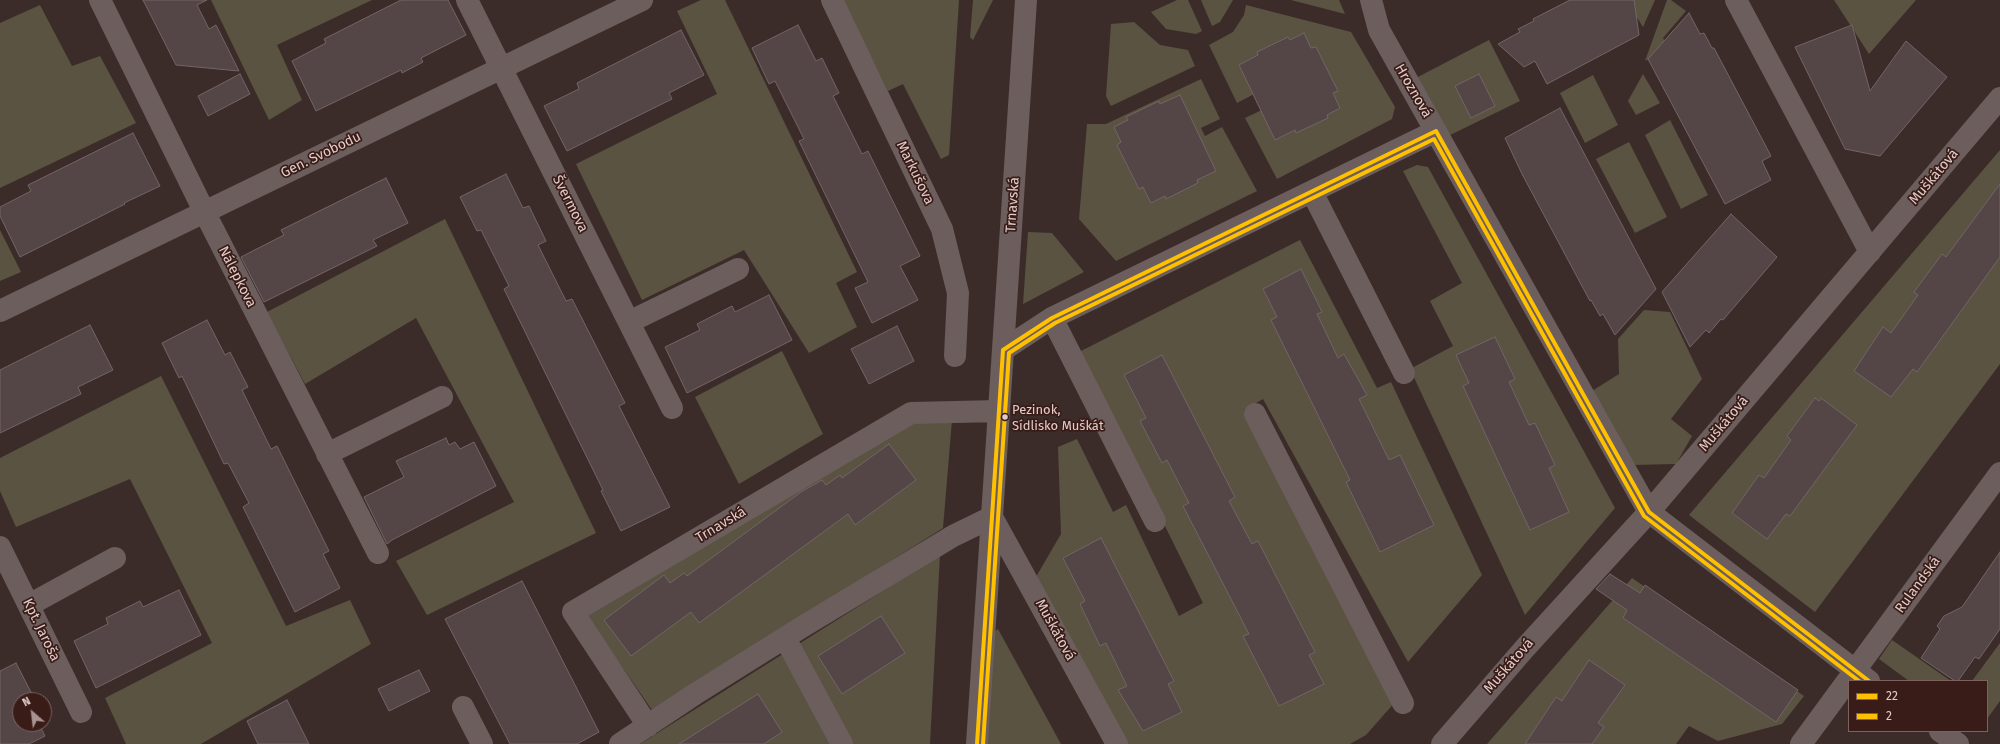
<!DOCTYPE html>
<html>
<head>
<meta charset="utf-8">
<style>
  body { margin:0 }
  #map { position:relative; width:2000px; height:744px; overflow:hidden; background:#3c2c29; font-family:"Fira Sans",sans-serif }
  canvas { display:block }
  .legend { position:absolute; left:1848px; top:680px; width:140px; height:52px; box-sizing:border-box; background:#391c18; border:1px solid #7c625e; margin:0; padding:5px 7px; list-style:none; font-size:12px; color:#e0ccc8 }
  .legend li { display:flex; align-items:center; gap:8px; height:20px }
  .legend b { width:20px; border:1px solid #7c625e }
  .north { position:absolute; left:12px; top:692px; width:40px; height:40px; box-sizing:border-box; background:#391c18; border:1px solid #7c625e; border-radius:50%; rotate:332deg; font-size:11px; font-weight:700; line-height:16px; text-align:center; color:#e0ccc8 }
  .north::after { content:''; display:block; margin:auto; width:14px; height:18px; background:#a79490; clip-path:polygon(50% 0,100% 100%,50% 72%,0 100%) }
</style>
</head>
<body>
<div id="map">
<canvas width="2000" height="744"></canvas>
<ul class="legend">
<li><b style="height:5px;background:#ffc000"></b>22</li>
<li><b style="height:5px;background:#ffc000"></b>2</li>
</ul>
<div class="north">N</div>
</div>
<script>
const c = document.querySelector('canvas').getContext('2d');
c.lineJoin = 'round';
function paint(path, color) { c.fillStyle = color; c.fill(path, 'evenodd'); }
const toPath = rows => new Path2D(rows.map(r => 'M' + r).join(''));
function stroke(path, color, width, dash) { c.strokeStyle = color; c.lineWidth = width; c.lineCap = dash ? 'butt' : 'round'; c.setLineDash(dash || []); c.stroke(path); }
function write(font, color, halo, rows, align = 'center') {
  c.font = font + ' "Fira Sans",sans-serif'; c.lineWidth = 3.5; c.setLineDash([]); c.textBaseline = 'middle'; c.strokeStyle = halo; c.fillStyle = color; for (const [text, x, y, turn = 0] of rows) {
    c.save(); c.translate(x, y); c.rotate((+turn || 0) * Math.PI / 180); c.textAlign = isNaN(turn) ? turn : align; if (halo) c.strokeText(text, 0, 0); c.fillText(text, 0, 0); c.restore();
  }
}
const green = toPath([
  [211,0,372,0,277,45,302,100,269,120],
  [701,0,725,0,857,272,836,283,857,327,809,353,744,250,642,300,576,164,717,94,677,11],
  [843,0,959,0,949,155,941,159,903,84,888,91],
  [973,0,993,0,973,40,970,37],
  [1177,0,1188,0,1202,31,1196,34,1166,29,1151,12],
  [1201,0,1233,0,1220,22,1212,26],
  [1291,0,1339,0,1345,14],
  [1634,0,1655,0,1643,27,1636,16],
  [1667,0,1671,0,1686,11,1663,38,1668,48,1645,61],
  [1834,0,1916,0,1869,54],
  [40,5,72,66,100,56,136,123,0,188,0,23],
  [1246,5,1351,32,1395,107,1392,119,1277,179,1245,118,1266,108,1258,92,1237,103,1209,45,1233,32,1244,15],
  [1134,22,1160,45,1188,50,1195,66,1111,106,1106,96,1111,24],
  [1489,40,1520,101,1446,137,1414,79],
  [1643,74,1660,103,1636,115,1628,101],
  [1593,75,1618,125,1585,143,1560,93],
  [1201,79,1220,119,1201,128,1205,136,1222,127,1257,191,1116,261,1079,219,1087,124,1106,124],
  [1670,120,1708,195,1681,209,1645,135],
  [1629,142,1667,217,1635,233,1596,159],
  [2000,150,2000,364,1815,612,1689,515],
  [1417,165,1428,167,1615,508,1525,615,1410,369,1453,346,1430,301,1462,283,1403,171],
  [445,219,596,533,427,615,396,561,514,502,416,318,305,384,267,312],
  [0,230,21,272,0,281],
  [1028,232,1052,233,1084,272,1023,304],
  [1300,240,1377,388,1391,382,1482,575,1408,662,1263,399,1244,410,1396,701,1366,735,1350,744,1124,744,1033,582,1061,534,1058,447,1077,439,1113,512,1126,505,1179,616,1203,603,1079,352],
  [1644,310,1670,312,1702,379,1671,419,1692,436,1676,464,1632,465,1592,391,1619,374,1618,339],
  [782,351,823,434,739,484,695,397],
  [161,376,286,626,350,600,371,644,201,744,126,744,105,698,212,643,130,479,16,527,0,491,0,458],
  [952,420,943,528,652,710,585,613,911,422],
  [940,555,930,744,640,744],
  [1632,578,1804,696,1782,724,1718,741,1689,726,1676,744,1487,744],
  [998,629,1061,744,987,744,993,633],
  [1892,640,1951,681,1909,681,1879,659],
  [2000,643,2000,701,1987,719,1987,681,1972,681]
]);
const building = toPath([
  [143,0,207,0,197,5,209,29,216,25,239,71,176,65,143,0],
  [401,0,448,0,466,35,421,58,423,62,402,73,401,70,316,111,292,61,326,43,324,39,401,0],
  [1570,0,1634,0,1639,35,1547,84,1535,61,1524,67,1498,44,1520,32,1518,29,1534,21,1533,19,1570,0],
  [1689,13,1700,34,1704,33,1712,48,1714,48,1771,156,1762,161,1771,180,1725,204,1648,59,1689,13],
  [798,25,816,61,822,58,839,93,833,96,862,154,868,151,920,256,900,266,918,300,872,323,855,288,868,282,799,141,804,139,775,81,769,84,752,48,798,25],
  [1852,25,1870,91,1906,41,1947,77,1880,156,1845,149,1795,47,1852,25],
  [681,30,704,75,669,93,672,99,567,151,544,106,579,89,577,83,681,30],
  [1304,33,1311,48,1316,47,1338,91,1333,93,1340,108,1327,115,1328,118,1296,133,1295,130,1275,140,1239,65,1258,55,1257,52,1288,37,1290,40,1304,33],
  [240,74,250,94,208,116,198,96,240,74],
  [1479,74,1495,106,1471,118,1455,86,1479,74],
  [1180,95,1216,171,1197,180,1198,183,1166,199,1165,196,1151,203,1143,187,1139,189,1117,145,1121,142,1114,127,1128,120,1126,117,1159,101,1160,104,1180,95],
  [1560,108,1656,289,1615,335,1603,314,1600,316,1591,300,1590,301,1522,174,1505,138,1560,108],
  [133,133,160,186,124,203,125,204,20,257,0,216,0,207,31,191,28,185,133,133],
  [506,174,523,208,529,206,546,241,538,245,566,301,572,299,625,403,619,406,670,507,621,531,601,491,603,490,504,289,509,286,481,230,477,231,460,197,506,174],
  [386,178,408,223,373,240,377,246,264,302,241,257,284,235,281,230,386,178],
  [2000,184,2000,257,1917,372,1913,369,1891,397,1854,371,1883,327,1891,333,1918,295,1914,292,1942,254,1946,257,2000,184],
  [1731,214,1777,257,1723,320,1721,319,1709,333,1706,330,1690,347,1662,292,1731,214],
  [1301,269,1322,312,1317,314,1338,358,1344,354,1367,395,1359,399,1389,460,1400,455,1434,525,1380,552,1346,482,1350,480,1271,320,1277,317,1263,289,1301,269],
  [769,295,792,340,687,393,665,347,700,330,697,324,732,306,735,312,769,295],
  [207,320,225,355,230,352,248,387,242,390,271,449,277,446,329,551,323,554,340,588,295,612,243,507,249,503,228,463,224,464,182,376,179,378,162,343,207,320],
  [90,325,113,370,78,387,81,394,0,433,0,370,90,325],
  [897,326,914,361,869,384,851,349,897,326],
  [1495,337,1515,379,1509,382,1529,425,1535,423,1555,465,1549,468,1569,512,1530,530,1463,386,1469,383,1456,355,1495,337],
  [1162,355,1235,497,1229,501,1252,544,1258,541,1315,652,1309,655,1324,684,1279,706,1243,636,1249,634,1183,506,1189,503,1167,460,1162,463,1140,421,1146,418,1124,375,1162,355],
  [1815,398,1819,401,1821,398,1857,425,1790,516,1786,514,1767,539,1732,513,1759,475,1764,478,1791,440,1787,436,1815,398],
  [446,438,449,445,455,442,460,449,474,442,496,486,392,540,387,544,364,497,404,477,396,461,446,438],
  [889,444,916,480,855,525,848,514,699,623,691,612,631,656,604,620,664,575,670,583,684,573,687,576,801,492,822,480,826,485,840,475,842,478,889,444],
  [1101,538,1174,681,1168,684,1182,712,1143,731,1118,690,1127,686,1106,643,1100,646,1080,604,1085,601,1063,558,1101,538],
  [2000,552,2000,629,1979,659,1975,657,1958,681,1955,681,1921,658,1940,629,1937,626,1944,616,1962,607,2000,552],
  [1610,574,1640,593,1645,585,1798,690,1776,722,1623,618,1627,610,1596,589,1610,574],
  [522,581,599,732,577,744,510,744,445,619,522,581],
  [179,590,201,635,96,688,74,641,108,624,106,618,140,601,143,607,179,590],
  [881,616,905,653,842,694,818,656,881,616],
  [1589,660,1625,685,1598,723,1604,727,1592,744,1525,744,1556,697,1562,701,1589,660],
  [16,663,34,698,20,700,20,724,39,724,45,736,29,744,0,744,0,671,16,663],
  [419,670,430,691,389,711,378,689,419,670],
  [758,694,782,732,764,744,679,744,758,694],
  [287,700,309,744,258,744,247,721,287,700]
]);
const street = toPath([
  [100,0,204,211,378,553],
  [467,0,672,408],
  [832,0,942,229,958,293,955,356],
  [1371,0,1379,30,1649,512,1869,681],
  [1736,0,1870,252],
  [1312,192,1404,373],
  [0,311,642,0],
  [1052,318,1155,521],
  [629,322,738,269],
  [1003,350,1052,318,1436,131],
  [1255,414,1403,703],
  [327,454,442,397],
  [0,547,81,712],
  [29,605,115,558],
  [785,638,842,744],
  [463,707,482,744],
  [648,726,573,612,911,413,999,411],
  [1940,731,1958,744],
  [620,744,695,694,802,627,953,536,992,517,1117,744],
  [977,744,1026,0],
  [1442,744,1525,648,1649,512,2000,98],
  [1801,744,2000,473]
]);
const bus1 = toPath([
  [977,744,1003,350,1052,318,1436,131,1649,512,1869,681]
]);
const bus2 = toPath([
  [983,744,1009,353,1055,323,1434,139,1644,516,1859,681]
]);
const markers = [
  [1005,417,3.5,"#e0ccc8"]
];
const busNames = [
  ["Pezinok,",1012,410],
  ["Sídlisko Muškát",1012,426]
];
const streetNames = [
  ["Hroznová",1413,91,60],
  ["Gen. Svobodu",321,155,-26],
  ["Markušova",915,173,64],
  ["Muškátová",1934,177,-50],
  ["Švermova",570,204,63],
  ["Trnavská",1013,205,-86],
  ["Nálepkova",237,277,63],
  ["Muškátová",1724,424,-50],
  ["Trnavská",721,525,-31],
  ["Rulandská",1918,585,-54],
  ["Kpt. Jaroša",41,630,64],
  ["Muškátová",1055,630,61],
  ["Muškátová",1509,666,-49]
];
paint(green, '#5a5342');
paint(building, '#544647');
stroke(building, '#736566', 1);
stroke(street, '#6c5e5c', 22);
stroke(bus1, '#ffc000', 4);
stroke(bus2, '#ffc000', 4);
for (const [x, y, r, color] of markers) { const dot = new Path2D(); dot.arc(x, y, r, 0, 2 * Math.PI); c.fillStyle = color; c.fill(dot); stroke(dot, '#391c18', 1.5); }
write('13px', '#e0ccc8', '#391c18', busNames, 'left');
write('14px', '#e0ccc8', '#391c18', streetNames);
</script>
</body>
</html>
